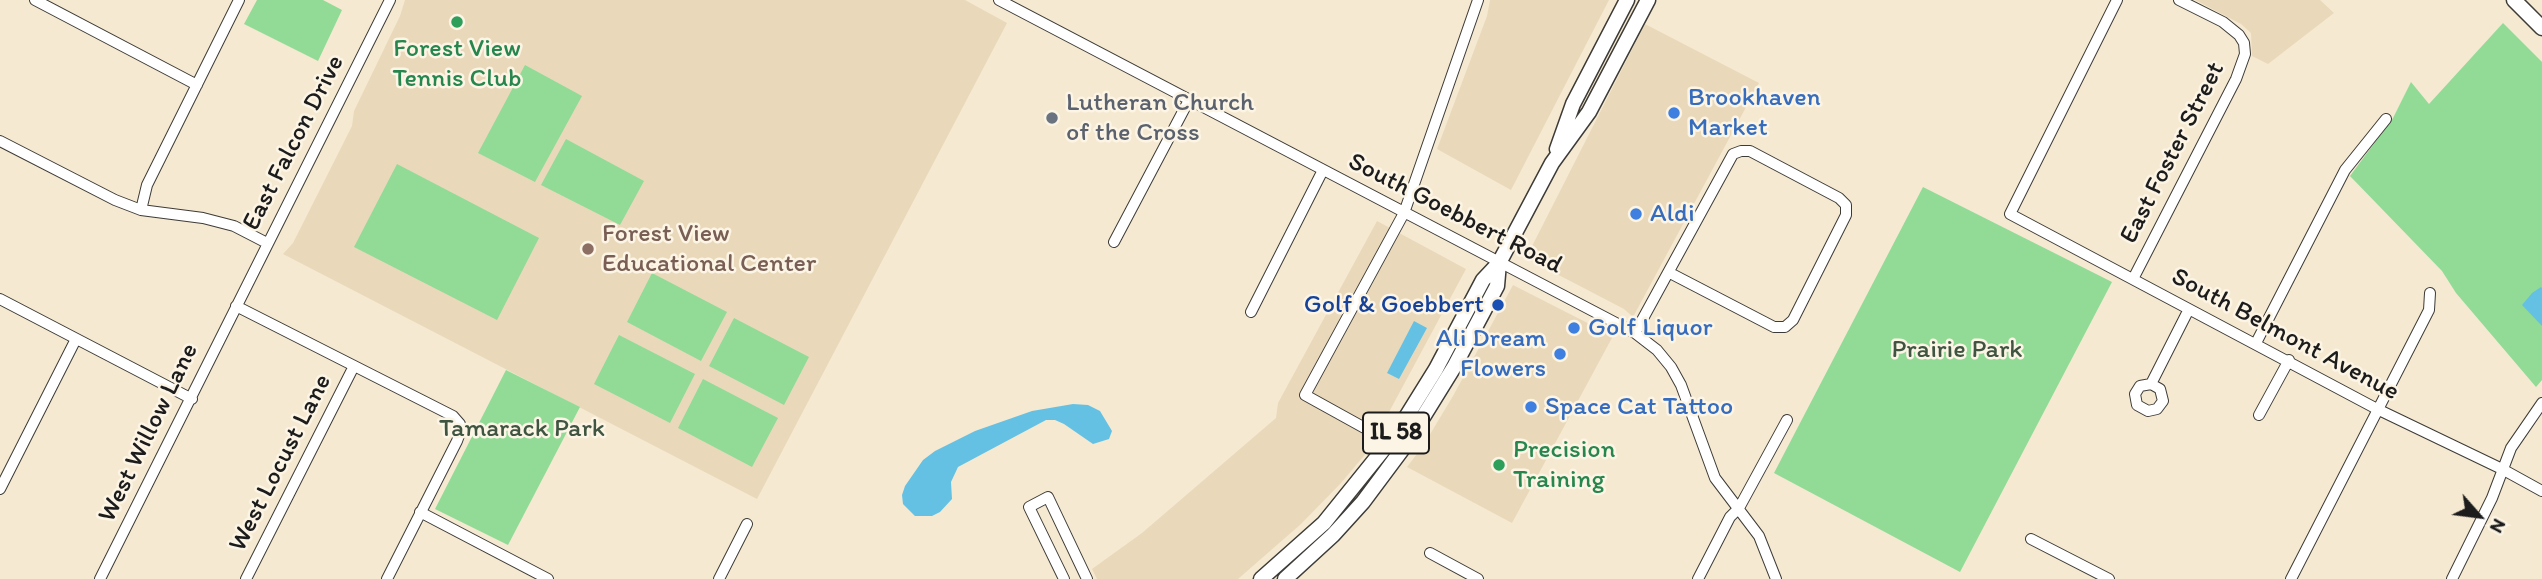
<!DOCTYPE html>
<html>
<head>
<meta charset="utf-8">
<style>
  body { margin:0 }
  #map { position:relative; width:2542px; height:579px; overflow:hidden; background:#f5e9d1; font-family:Itim,sans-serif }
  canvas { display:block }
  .north { position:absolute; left:2444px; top:481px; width:70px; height:70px; -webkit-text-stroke:5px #fcf5e5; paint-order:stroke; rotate:118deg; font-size:19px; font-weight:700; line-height:28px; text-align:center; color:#1c1c1c }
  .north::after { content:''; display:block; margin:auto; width:24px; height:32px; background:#1c1c1c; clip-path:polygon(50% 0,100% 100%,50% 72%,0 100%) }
</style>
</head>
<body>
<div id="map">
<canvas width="2542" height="579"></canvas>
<div class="north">N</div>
</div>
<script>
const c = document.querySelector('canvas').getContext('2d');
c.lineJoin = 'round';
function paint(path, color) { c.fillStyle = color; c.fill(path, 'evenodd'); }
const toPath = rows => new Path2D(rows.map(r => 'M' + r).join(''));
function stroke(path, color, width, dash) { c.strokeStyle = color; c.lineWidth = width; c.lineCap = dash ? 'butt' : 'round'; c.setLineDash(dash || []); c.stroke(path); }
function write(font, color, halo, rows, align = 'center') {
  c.font = font + ' Itim,sans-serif'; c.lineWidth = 5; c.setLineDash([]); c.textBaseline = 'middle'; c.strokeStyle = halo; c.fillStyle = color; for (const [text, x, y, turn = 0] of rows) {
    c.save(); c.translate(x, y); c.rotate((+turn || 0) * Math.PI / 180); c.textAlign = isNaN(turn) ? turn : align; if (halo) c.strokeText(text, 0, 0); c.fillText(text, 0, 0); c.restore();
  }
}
const built = toPath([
  [405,0,965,0,1007,23,757,499,283,254,293,243,352,126,354,111,400,16],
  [1490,0,1609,0,1511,190,1437,149,1487,16],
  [2195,0,2320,0,2334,13,2268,64,2252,56,2251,33,2241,24],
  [1645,24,1759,83,1633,317,1624,309,1526,258],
  [1377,221,1466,269,1368,451,1341,483,1301,524,1238,579,1097,579,1092,569,1142,533,1276,418,1278,403],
  [1513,285,1613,336,1512,523,1407,467,1423,446,1453,396]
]);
const green = toPath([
  [257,0,323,0,342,10,318,61,244,24],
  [2503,23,2542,62,2542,380,2536,387,2456,293,2442,271,2350,176,2393,118,2411,82,2429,104],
  [525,65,582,96,535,182,478,153],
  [566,139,644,181,620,225,541,185],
  [397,164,539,238,497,320,354,247],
  [1923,187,2112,282,1960,572,1774,473],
  [652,273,727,312,701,361,627,322],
  [734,318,809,357,784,405,709,366],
  [619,335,695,374,670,423,594,384],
  [506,370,580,407,508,545,435,509],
  [703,379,778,418,752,467,678,428]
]);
const water = toPath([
  [2541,287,2542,288,2542,326,2522,305,2532,293],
  [1414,321,1427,328,1399,379,1387,373],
  [1073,404,1088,405,1100,411,1112,431,1109,439,1093,444,1064,424,1055,420,1046,420,958,467,951,482,952,499,940,512,932,516,915,516,903,504,902,495,905,486,923,460,935,451,975,431,1032,411]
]);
const street = toPath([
  [35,0,197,85],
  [999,0,1635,333,1657,350,1671,367,1681,385,1715,478,1759,536,1776,579],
  [2117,0,2010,214,2377,409,2502,469,2542,491],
  [0,141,115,200,141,210,203,218,234,226,267,243],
  [141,210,147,185,239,0],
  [1114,242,1189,100],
  [2133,279,2236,79,2245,54,2244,43,2239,35,2223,22,2179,0],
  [0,299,192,399],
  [236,306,453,416,460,424,461,430,457,441,387,579],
  [1251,312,1323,170],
  [1635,333,1733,154,1741,151,1750,151,1839,198,1846,205,1846,215,1793,320,1785,327,1774,327,1670,273],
  [2256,343,2345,170,2386,119],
  [2151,384,2160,389,2163,401,2157,409,2148,411,2137,405,2135,394,2140,386,2151,384,2189,309],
  [2259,415,2289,360],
  [1390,442,1305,395,1404,213,1478,0],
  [0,489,76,339],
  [420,512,548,579],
  [2031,539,2109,579],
  [1430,553,1478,579],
  [100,579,390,0],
  [246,579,354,366],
  [719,579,747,524],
  [1064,579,1029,507,1048,497,1087,579],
  [1698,579,1730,517,1739,508,1787,420],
  [2291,579,2429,310,2430,293],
  [2452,579,2492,498,2511,448,2542,403]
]);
const secondary = toPath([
  [2514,0,2542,28]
]);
const primary = toPath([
  [1557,149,1573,104,1627,0],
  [1261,579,1324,523,1395,435,1436,369,1483,280,1499,263,1552,163,1589,112,1648,0],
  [1285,579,1333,535,1363,502,1407,443,1454,367,1497,286,1499,263]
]);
const markers = [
  [457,22,7,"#2e9e5b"],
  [1674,113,7,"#3f7fe0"],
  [1052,118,7,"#6b7280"],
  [1636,214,7,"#3f7fe0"],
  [588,249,7,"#8d6e63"],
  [1498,305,7,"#1a4fb4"],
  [1574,328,7,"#3f7fe0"],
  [1560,354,7,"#3f7fe0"],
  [1531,407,7,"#3f7fe0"],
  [1499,465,7,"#2e9e5b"]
];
const shields = [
  [1396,433,66]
];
const shieldNames = [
  ["IL 58",1396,433]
];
const leisureNames = [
  ["Forest View",457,49],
  ["Tennis Club",457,79],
  ["Precision",1513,450,"left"],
  ["Training",1513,480,"left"]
];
const shopNames = [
  ["Brookhaven",1688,98],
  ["Market",1688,128],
  ["Aldi",1650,214],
  ["Golf Liquor",1588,328],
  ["Ali Dream",1546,339,"right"],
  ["Flowers",1546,369,"right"],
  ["Space Cat Tattoo",1545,407]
];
const worshipNames = [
  ["Lutheran Church",1066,103],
  ["of the Cross",1066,133]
];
const streetNames = [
  ["East Falcon Drive",294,143,-63],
  ["East Foster Street",2173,153,-63],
  ["South Goebbert Road",1455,214,27],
  ["South Belmont Avenue",2285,335,28],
  ["West Willow Lane",149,433,-64],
  ["West Locust Lane",281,463,-63]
];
const educationNames = [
  ["Forest View",602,234],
  ["Educational Center",602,264]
];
const transitNames = [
  ["Golf & Goebbert",1484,305]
];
const parkNames = [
  ["Prairie Park",1957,350],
  ["Tamarack Park",522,429]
];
paint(built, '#e9d9ba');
paint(green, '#91db97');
paint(water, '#65c1e3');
stroke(street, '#3d3b37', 12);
stroke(secondary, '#3d3b37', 17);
stroke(primary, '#3d3b37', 17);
stroke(street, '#fff', 10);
stroke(secondary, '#fff', 14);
stroke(primary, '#fff', 14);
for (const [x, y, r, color] of markers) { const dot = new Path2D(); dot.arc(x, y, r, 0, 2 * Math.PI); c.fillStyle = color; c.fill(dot); stroke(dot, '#fcf5e5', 2.5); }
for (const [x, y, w] of shields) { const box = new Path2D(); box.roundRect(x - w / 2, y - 20.5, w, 41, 5); c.fillStyle = '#fcf5e5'; c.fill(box); stroke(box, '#1c1c1c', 2); }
write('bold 24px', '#1c1c1c', null, shieldNames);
write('26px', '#27864d', '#fcf5e5', leisureNames);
write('26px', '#366cbe', '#fcf5e5', shopNames, 'left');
write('26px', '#5b616d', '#fcf5e5', worshipNames, 'left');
write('26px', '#1c1c1c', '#fcf5e5', streetNames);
write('26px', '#785e54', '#fcf5e5', educationNames, 'left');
write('26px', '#164399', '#fcf5e5', transitNames, 'right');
write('26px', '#3f5541', '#fcf5e5', parkNames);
</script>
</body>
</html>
